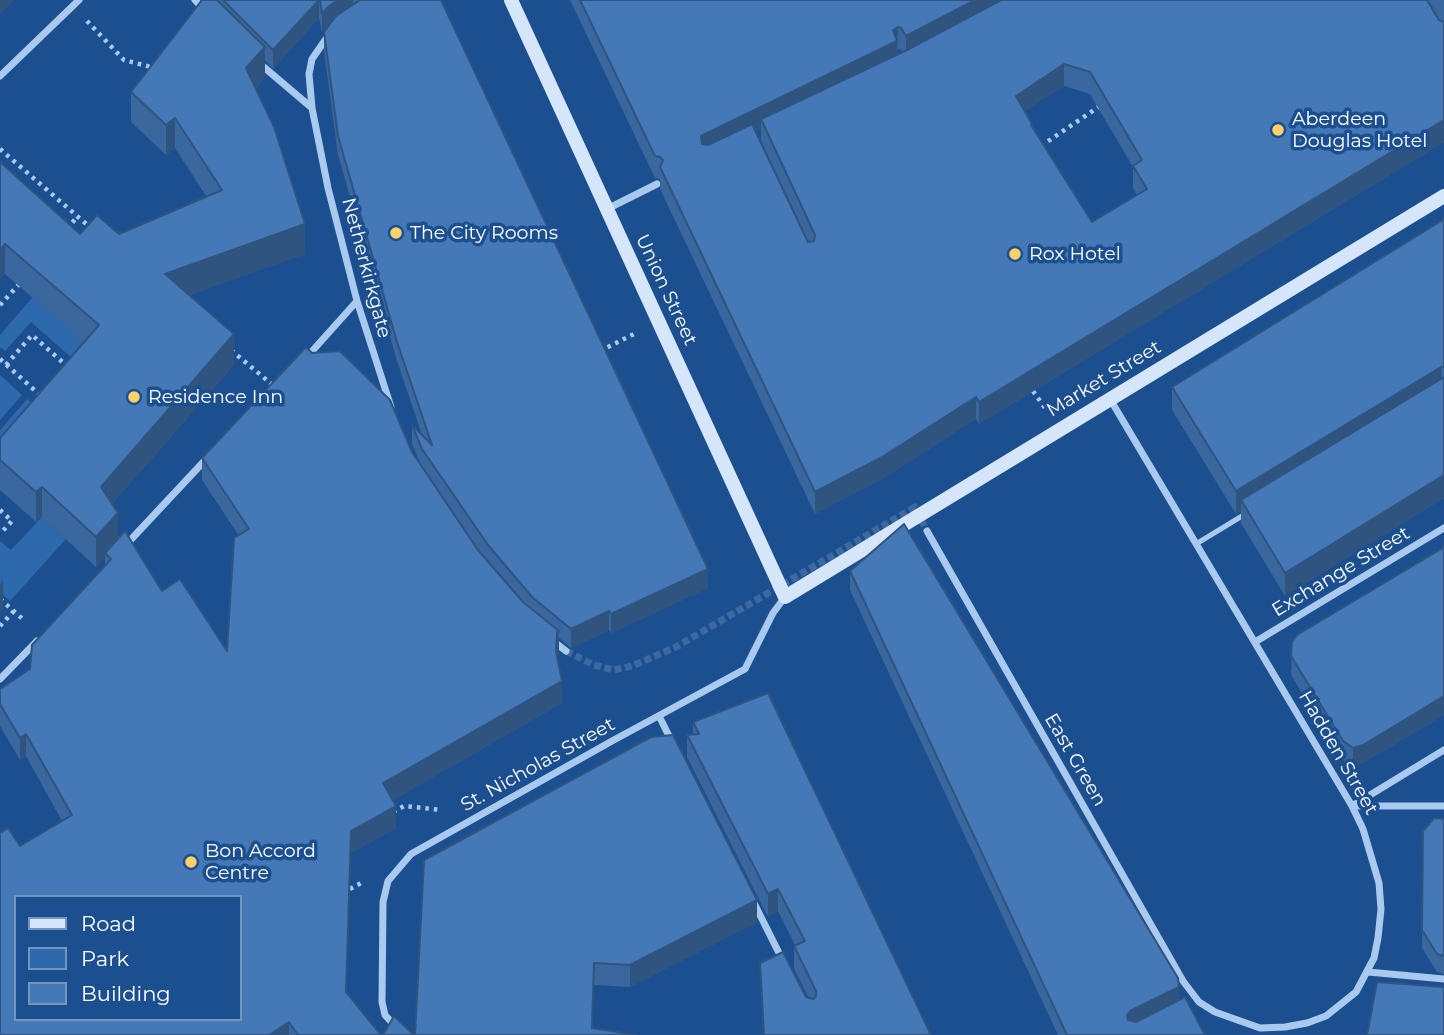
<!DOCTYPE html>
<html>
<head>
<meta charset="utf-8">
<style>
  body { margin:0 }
  #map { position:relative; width:1444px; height:1035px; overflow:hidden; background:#1b4f8f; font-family:Montserrat,sans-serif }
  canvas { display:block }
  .legend { position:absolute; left:14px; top:895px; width:228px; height:126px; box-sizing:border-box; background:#1b4f8f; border:2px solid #7695bc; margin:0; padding:9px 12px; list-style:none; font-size:21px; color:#fff }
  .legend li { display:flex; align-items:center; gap:14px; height:35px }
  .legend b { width:35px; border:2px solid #7695bc }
</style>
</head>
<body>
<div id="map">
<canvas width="1444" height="1035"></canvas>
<ul class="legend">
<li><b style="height:9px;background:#d6e6fa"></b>Road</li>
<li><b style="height:19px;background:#2e69ad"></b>Park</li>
<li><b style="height:19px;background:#4478b7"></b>Building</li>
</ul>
</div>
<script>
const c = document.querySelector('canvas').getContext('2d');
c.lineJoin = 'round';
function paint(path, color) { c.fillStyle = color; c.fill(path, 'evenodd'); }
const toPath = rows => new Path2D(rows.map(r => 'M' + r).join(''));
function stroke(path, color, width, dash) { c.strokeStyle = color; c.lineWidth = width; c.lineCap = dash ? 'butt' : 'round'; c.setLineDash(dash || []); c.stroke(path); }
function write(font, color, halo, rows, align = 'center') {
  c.font = font + ' Montserrat,sans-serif'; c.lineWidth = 7; c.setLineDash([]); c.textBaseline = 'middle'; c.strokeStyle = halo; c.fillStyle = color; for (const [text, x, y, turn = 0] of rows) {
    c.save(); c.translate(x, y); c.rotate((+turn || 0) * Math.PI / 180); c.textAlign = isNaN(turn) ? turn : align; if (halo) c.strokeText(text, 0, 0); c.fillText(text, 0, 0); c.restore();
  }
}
const green = toPath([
  [69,255,94,351,81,366,31,322,5,351,0,347,0,335],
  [0,375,22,395,0,420],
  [27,399,35,406,0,441,0,430],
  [42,517,66,539,10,601,0,592,0,541,11,550]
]);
const streetTunnel = toPath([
  [566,651,594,665,614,670,632,666,676,647,915,507,927,531]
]);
const path = toPath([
  [87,21,124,60,151,67,154,64],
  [1041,146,1103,104],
  [0,149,92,229],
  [67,229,77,217],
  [0,305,22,281],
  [231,350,275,387],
  [600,351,636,333],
  [0,359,41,396],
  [6,365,32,335,68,367],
  [1033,391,1045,408],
  [0,510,12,521,0,534],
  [0,599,25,621],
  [0,626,14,611],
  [393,812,404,806,442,810],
  [350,889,365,881]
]);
const lane = toPath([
  [1196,544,1247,513]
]);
const street = toPath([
  [195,0,205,11],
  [330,33,312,59,309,74,312,108,328,188,357,301,391,407],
  [259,63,312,108],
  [0,76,79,0],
  [607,209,657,184],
  [306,358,357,301],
  [927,531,1183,981,1199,1002,1215,1012,1260,1028,1285,1027,1307,1023,1326,1016,1356,992,1374,958,1378,938,1381,909,1379,883,1363,829,1352,806,1110,399],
  [124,547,209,456],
  [553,641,566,651],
  [1255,642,1444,528],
  [0,679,37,641],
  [659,716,673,744],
  [1352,806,1444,750],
  [1353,806,1444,806],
  [753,901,782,959],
  [1368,972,1444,979],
  [407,1035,394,1025,385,1015,382,1002,383,902,388,881,411,854,612,741,745,669,773,613,785,597]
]);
const secondary = toPath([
  [511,0,785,597,1444,196]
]);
const wall = toPath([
  [202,0,441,0,708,588,611,633,609,630,571,648,559,638,559,653,557,654,562,703,393,800,396,828,351,853,346,992,381,1035,0,1035,20,846,62,821,26,756,20,760,0,726,0,689,30,669,105,565,105,557,96,567,42,517,36,522,0,490,0,438,84,342,5,274,0,162,80,234,119,234,206,196,175,148,166,155,131,122,131,92],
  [319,18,322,33,329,24,324,32,324,51,338,155,397,361,422,435,412,425,412,444,422,467,412,452,202,458,202,480,239,536,227,651,162,591,118,539,112,504,234,365,189,295,305,254,256,88,265,78,265,60,273,69],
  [570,0,1427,0,1439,20,1440,21,1428,0,1444,0,1444,142,979,424,976,419,882,479,815,514,660,189,660,179,655,178],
  [898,49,901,50,902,52,897,55,897,50],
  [1064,86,1090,94,1133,167,1133,188,1137,195,1092,222,1032,128,1025,111],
  [761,129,761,141,808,242,755,131],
  [1444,219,1444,498,1285,596,1241,523,1241,511,1236,514,1172,410,1172,387],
  [1444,547,1444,715,1363,763,1353,766,1343,760,1291,675,1292,642],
  [850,571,1205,1035,1058,1035,850,590],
  [693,722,931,1035,763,1035,760,963,809,998,794,969,794,946,795,945,778,911,768,917,687,757,687,735,693,734],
  [1444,819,1444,974,1437,972,1422,948,1423,831],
  [424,860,757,922,630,987,594,985,592,1028,415,1035]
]);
const shadedWall = toPath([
  [0,0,14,0,0,14],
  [319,0,319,18,273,69,273,50],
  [338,0,353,0,353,10,329,25,322,33,322,14,329,6],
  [975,0,1016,0,906,58,906,36],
  [898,27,897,63,761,119,761,129,701,158,701,136],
  [265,47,265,78,246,98,246,68],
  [1064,64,1064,86,1016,117,1016,96],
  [175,118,175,148,166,155,166,125],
  [1444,120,1444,142,979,424,979,402],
  [305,224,305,254,165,304,165,274],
  [5,244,5,274,0,280,0,250],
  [234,334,234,365,101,517,101,487],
  [1441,367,1441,390,1241,500,1241,511,1236,514,1236,491],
  [976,397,976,419,882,479,815,514,815,492],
  [1444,475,1444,498,1285,596,1285,573],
  [42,487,42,517,36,522,36,492],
  [118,513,118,543,105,553,105,557,96,567,96,537],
  [708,569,708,588,611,633,611,614],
  [3,580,3,609,0,613,0,584],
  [609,611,609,630,571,648,571,629],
  [559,631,559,653,557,654,556,673,557,632],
  [562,681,562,703,383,806,383,783],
  [1444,696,1444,715,1363,763,1353,766,1353,748],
  [26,734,26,756,20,760,20,738],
  [396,806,396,828,351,853,346,1014,351,831],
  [778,889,778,911,768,917,768,894],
  [757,900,757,922,630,987,630,965],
  [1179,987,1179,1005,1130,1030,1127,1015,1130,1011],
  [289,1022,289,1035,269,1035]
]);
const building = toPath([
  [202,0,217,0,265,47,246,68,274,127,305,224,165,274,234,334,101,487,118,513,96,537,42,487,36,492,0,460,0,438,99,325,5,244,0,250,0,162,80,234,97,215,119,234,222,190,175,118,166,125,131,92,202,0],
  [223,0,319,0,273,50,223,0],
  [320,0,338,0,329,6,322,14,320,0],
  [360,0,441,0,708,569,611,614,609,611,571,629,532,597,488,545,422,449,412,425,432,445,397,342,338,136,324,32,336,16,360,0],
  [580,0,975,0,906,36,901,28,898,27,893,30,897,41,701,136,702,144,708,145,752,124,808,242,814,241,815,235,761,119,907,50,1001,0,1427,0,1439,20,1444,22,1444,120,979,402,976,397,882,457,815,492,660,167,663,160,660,157,655,156,580,0],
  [1064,64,1090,72,1142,160,1133,166,1147,189,1092,222,1031,125,1032,124,1016,96,1064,64],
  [1444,219,1444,367,1441,367,1236,491,1172,387,1444,219],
  [306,347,312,353,340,351,390,400,412,452,478,550,523,602,559,631,557,632,556,651,562,681,383,783,396,806,351,831,346,992,381,1035,298,1035,289,1022,269,1035,0,1035,0,833,8,828,20,846,72,815,26,734,20,738,0,704,0,689,30,669,32,645,111,559,105,553,125,531,162,591,180,579,227,651,234,538,249,529,202,458,306,347],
  [16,897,240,897,240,1019,16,1019,16,897],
  [1444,377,1444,475,1285,573,1241,500,1444,377],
  [904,524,1178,978,1179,987,1130,1011,1127,1015,1128,1020,1136,1022,1185,997,1205,1035,1067,1035,850,571,904,524],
  [1444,547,1444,696,1363,745,1353,748,1343,741,1291,656,1292,642,1297,635,1444,547],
  [768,693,931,1035,764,1035,760,963,783,952,806,997,813,999,816,996,816,991,794,946,805,941,778,889,768,894,687,735,699,734,693,722,768,693],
  [673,735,757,900,630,965,594,963,592,1028,636,1035,415,1035,424,860,651,737,673,735],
  [1434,818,1444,819,1444,956,1437,954,1422,930,1423,831,1434,818],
  [1377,982,1444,987,1444,1035,1367,1035,1377,982],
  [394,1016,414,1035,383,1035,394,1016]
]);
const markers = [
  [1278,130,7,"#ffd166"],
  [396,233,7,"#ffd166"],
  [1015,254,7,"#ffd166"],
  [134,397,7,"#ffd166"],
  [191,862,7,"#ffd166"]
];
const poiNames = [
  ["Aberdeen",1292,119],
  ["Douglas Hotel",1292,141],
  ["The City Rooms",410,233],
  ["Rox Hotel",1029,254],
  ["Residence Inn",148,397],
  ["Bon Accord",205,851],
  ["Centre",205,873]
];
const streetNames = [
  ["Netherkirkgate",366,268,75],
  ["Union Street",666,290,65],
  ["Market Street",1104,379,-31],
  ["Exchange Street",1341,572,-31],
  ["Hadden Street",1338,753,60],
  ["East Green",1075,760,60],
  ["St. Nicholas Street",538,765,-29]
];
paint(green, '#2e69ad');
stroke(streetTunnel, '#3d69a0', 7, [7, 3.5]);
stroke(path, '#a9c9ee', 4.5, [3.5, 5]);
stroke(lane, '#a9c9ee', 5);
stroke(street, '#a9c9ee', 7);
stroke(secondary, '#d6e6fa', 14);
paint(wall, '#3a679d');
paint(shadedWall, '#305480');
paint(building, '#4478b7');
stroke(building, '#305480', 2);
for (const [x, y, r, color] of markers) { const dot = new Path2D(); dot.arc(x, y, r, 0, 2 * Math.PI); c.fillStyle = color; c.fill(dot); stroke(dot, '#1b4f8f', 2.5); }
write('19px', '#fff', '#1b4f8f', poiNames, 'left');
write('19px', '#fff', '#1b4f8f', streetNames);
</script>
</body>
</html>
